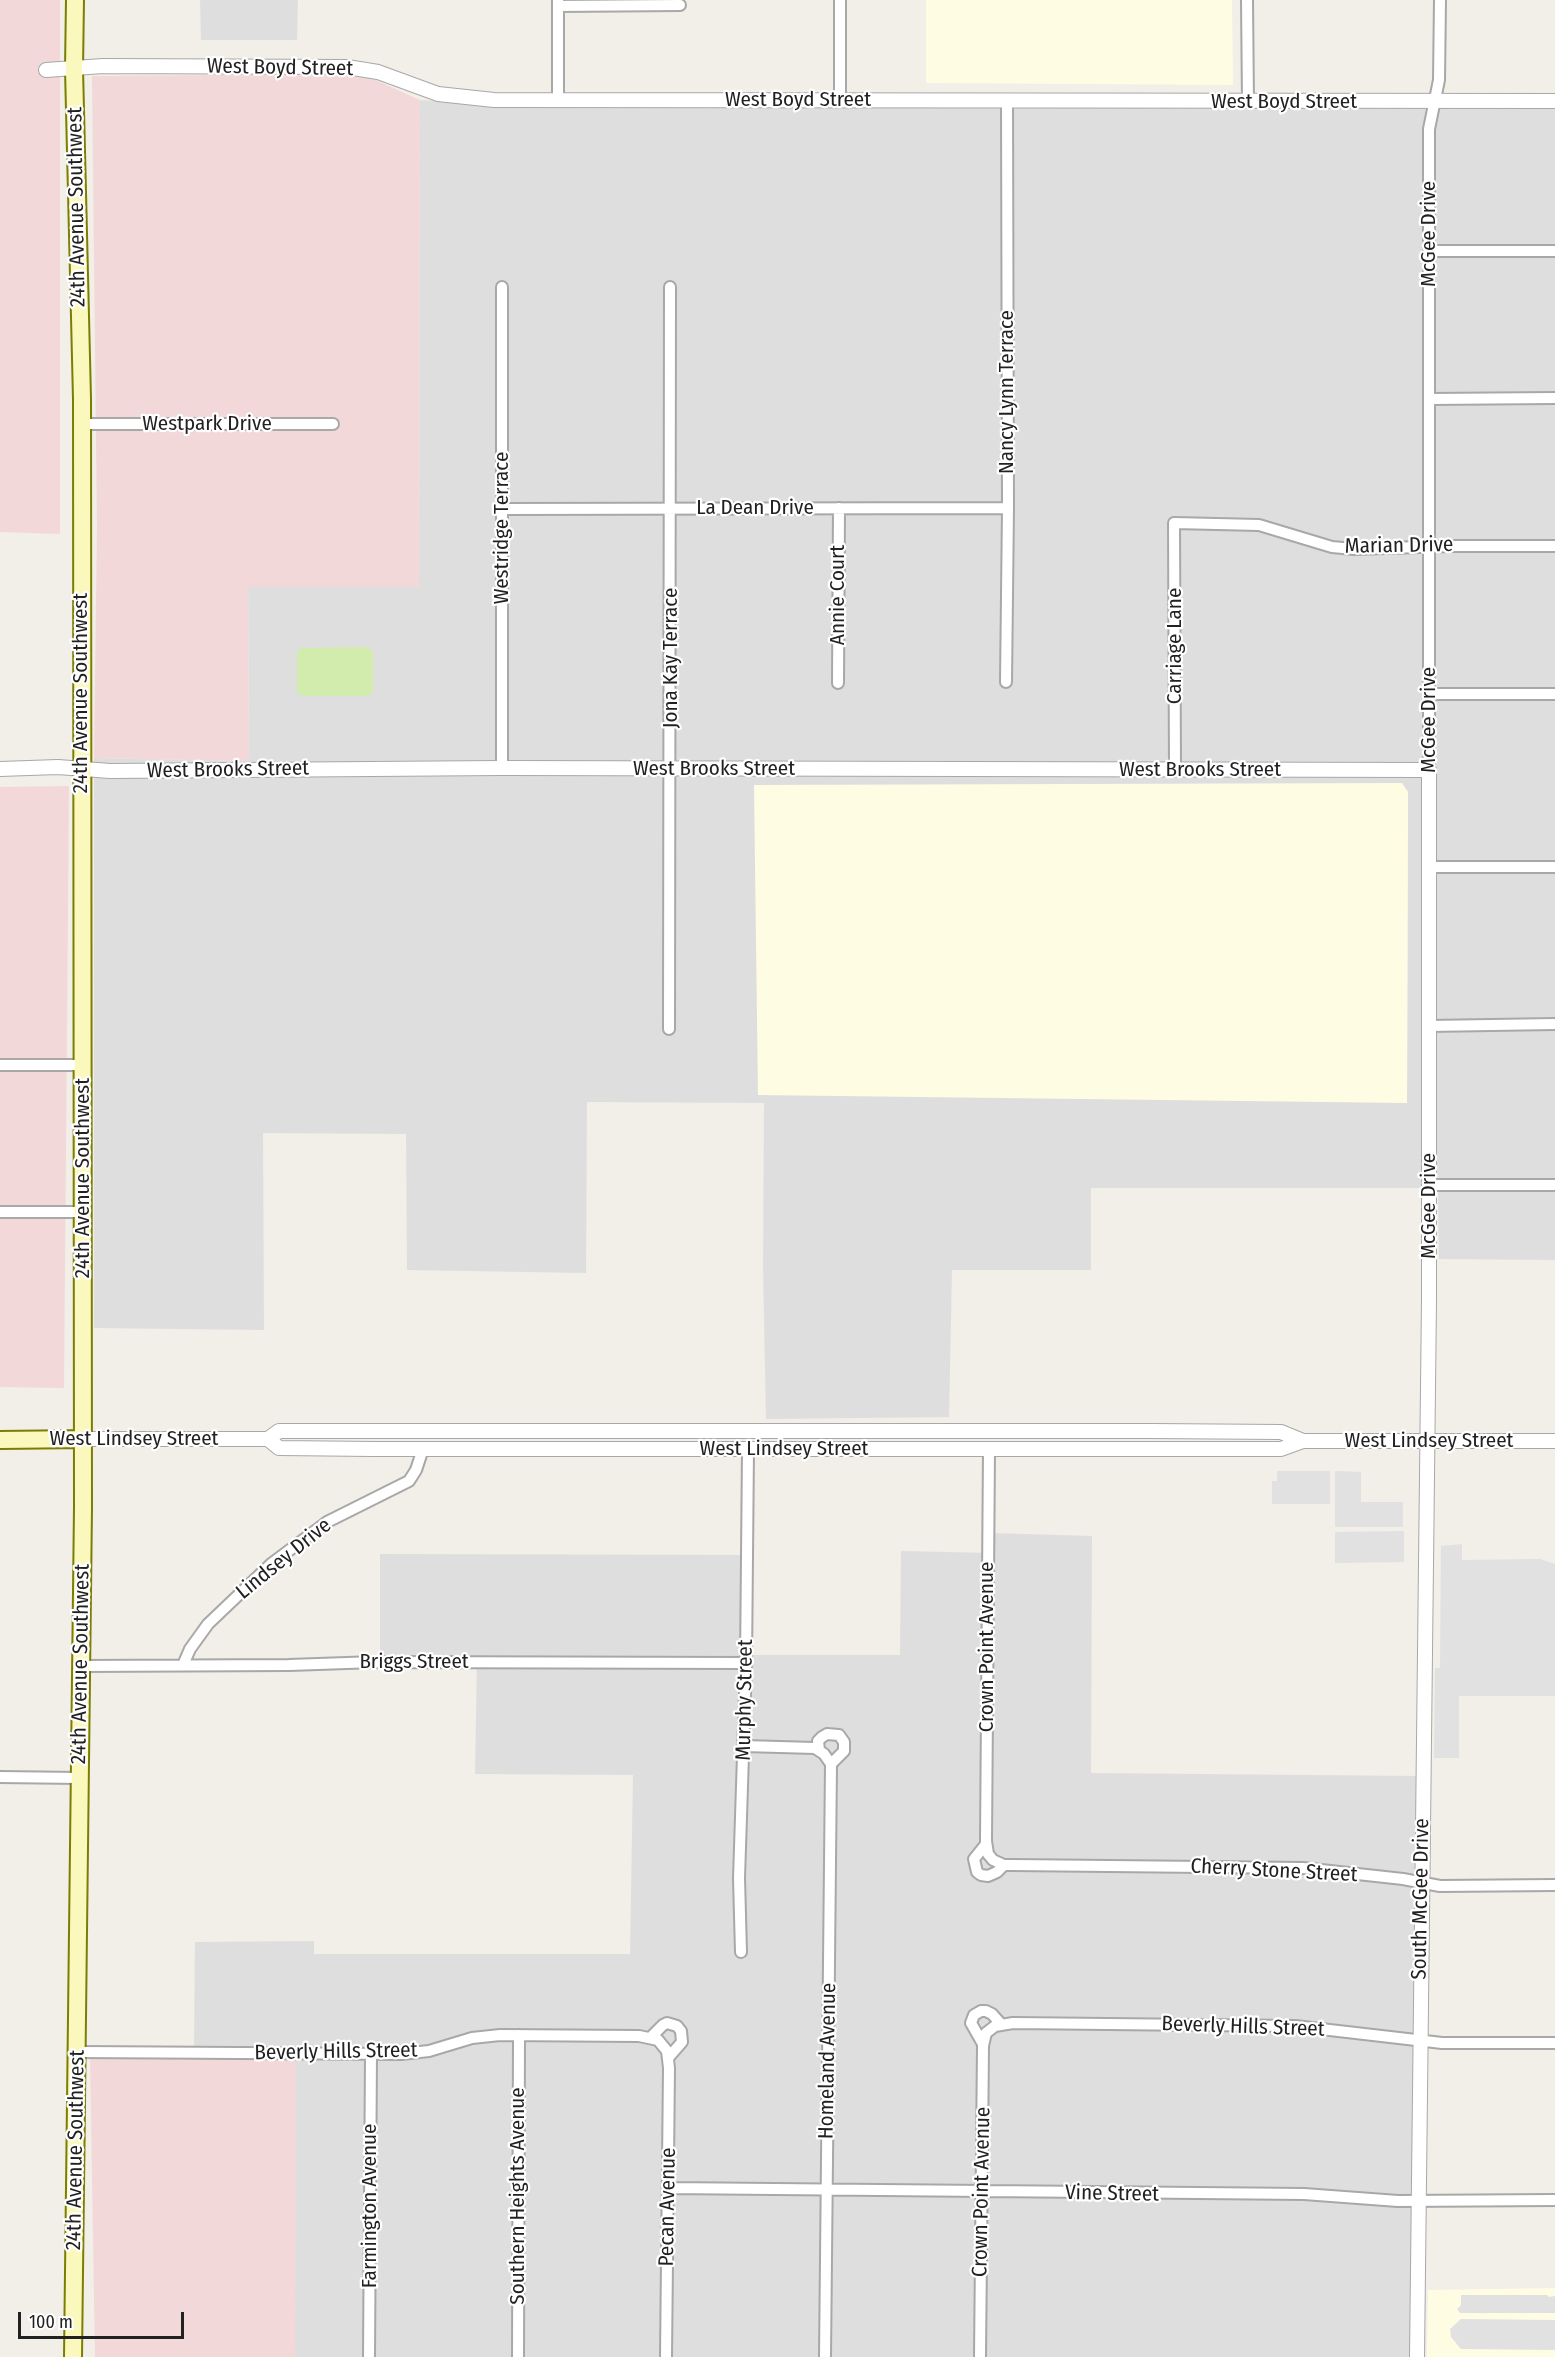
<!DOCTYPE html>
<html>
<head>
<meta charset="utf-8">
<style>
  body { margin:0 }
  #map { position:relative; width:1555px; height:2357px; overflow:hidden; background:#f2eee8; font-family:"Fira Sans Condensed",sans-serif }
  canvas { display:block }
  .scale { position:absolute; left:18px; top:2312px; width:166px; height:27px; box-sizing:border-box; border:3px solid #212121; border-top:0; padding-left:8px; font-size:18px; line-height:21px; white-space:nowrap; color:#212121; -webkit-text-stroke:4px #fff; paint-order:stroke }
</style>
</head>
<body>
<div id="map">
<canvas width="1555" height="2357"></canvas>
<div class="scale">100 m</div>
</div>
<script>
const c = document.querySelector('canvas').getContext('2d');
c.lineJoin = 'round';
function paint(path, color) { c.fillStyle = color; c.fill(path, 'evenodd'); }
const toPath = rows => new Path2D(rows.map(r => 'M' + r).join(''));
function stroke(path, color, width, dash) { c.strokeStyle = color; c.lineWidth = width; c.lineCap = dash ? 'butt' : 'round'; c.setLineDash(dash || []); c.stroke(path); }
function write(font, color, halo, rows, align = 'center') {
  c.font = font + ' "Fira Sans Condensed",sans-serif'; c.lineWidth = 4.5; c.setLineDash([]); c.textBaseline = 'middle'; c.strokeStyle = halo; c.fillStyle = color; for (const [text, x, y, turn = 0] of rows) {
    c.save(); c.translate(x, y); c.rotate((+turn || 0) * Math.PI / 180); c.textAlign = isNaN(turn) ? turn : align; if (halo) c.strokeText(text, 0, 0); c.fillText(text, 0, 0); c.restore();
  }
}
const residential = toPath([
  [200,0,298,0,297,40,201,40],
  [420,100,482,104,1555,104,1555,1260,1439,1259,1438,1188,1091,1188,1091,1270,952,1270,949,1417,766,1419,763,1267,764,1103,587,1102,586,1273,407,1270,406,1134,263,1133,264,1330,94,1328,94,758,249,761,248,587,419,586],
  [1401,783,1408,792,1407,1103],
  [991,1533,1092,1536,1091,1773,1417,1776,1411,2357,295,2357,295,2177,194,2050,195,1942,314,1941,314,1954,630,1954,633,1775,475,1774,477,1658,380,1657,380,1554,744,1555,743,1655,900,1655,901,1551,991,1553]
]);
const commercial = toPath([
  [0,0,60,0,60,534,0,532],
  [344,74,371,78,420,100,419,587,248,587,249,761,94,758,97,527,92,76],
  [69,786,64,1388,0,1387,0,787],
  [90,2056,296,2056,295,2357,95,2357]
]);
const education = toPath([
  [926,0,1232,0,1233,85,926,83],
  [1402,783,1408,792,1407,1103,758,1095,754,785],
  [1555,2288,1555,2357,1427,2357,1428,2290]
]);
const grass = toPath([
  [368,647,373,652,373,691,369,696,307,696,300,695,297,692,297,653,300,648]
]);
const parking = toPath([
  [1277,1471,1330,1471,1330,1504,1272,1504,1272,1481,1277,1481],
  [1335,1471,1361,1472,1361,1502,1403,1502,1403,1527,1335,1527],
  [1404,1531,1404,1562,1335,1563,1335,1532],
  [1462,1544,1462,1560,1540,1559,1555,1564,1555,1696,1459,1696,1459,1758,1434,1758,1435,1668,1440,1668,1441,1546],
  [1461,2295,1547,2295,1549,2297,1555,2296,1555,2313,1460,2313,1457,2309,1461,2305],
  [1461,2319,1555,2320,1555,2350,1461,2349,1451,2337,1450,2329]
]);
const minor = toPath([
  [1247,0,1248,102],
  [558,6,680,5],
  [558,100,558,0],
  [840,100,840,0],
  [1429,251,1555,251],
  [1429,399,1555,398],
  [82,424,333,424],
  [503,509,1008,508],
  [1006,682,1008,508,1007,101],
  [838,683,839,508],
  [1429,694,1555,694],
  [502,768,502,287],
  [1175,770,1174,523,1259,525,1332,547,1354,549,1452,546,1555,546],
  [1429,770,1429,129,1439,80,1440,0],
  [1429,867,1555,867],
  [1428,1026,1555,1024],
  [669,1029,670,287],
  [0,1065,83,1065],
  [1429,1185,1555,1185],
  [0,1212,82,1212],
  [989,1449,986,1841,988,1854,993,1860,1004,1865,1012,1865,1303,1868,1403,1879,1440,1886,1555,1885],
  [183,1665,190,1649,208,1624,271,1564,327,1522,409,1481,416,1470,423,1449],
  [81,1666,289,1665,376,1662,746,1663],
  [744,1746,815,1748,824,1754,831,1764,825,2357],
  [819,1750,818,1741,822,1737,827,1734,839,1735,844,1742,844,1751,831,1764],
  [0,1777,80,1778],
  [986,1844,974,1859,977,1872,981,1875,988,1876,997,1872,1004,1865],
  [741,1952,739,1878,746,1663,748,1449],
  [651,2037,663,2025,667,2023,677,2026,681,2031,682,2042,668,2058],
  [983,2044,971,2023,974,2015,981,2011,986,2011,992,2014,1001,2024],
  [78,2052,401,2054,429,2051,472,2038,500,2035,639,2036,658,2040,667,2051,669,2068,666,2357],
  [668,2188,1304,2194,1398,2201,1555,2200],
  [369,2357,371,2054],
  [518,2357,519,2035],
  [980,2357,983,2046,986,2033,995,2026,1013,2023,1295,2026,1442,2043,1555,2043]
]);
const tertiary = toPath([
  [46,70,103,66,347,67,378,72,438,94,494,100,1555,101],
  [0,769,58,767,110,771,502,768,1429,770,1429,1299,1417,2357],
  [83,1439,268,1439,279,1431,1151,1431,1281,1432,1303,1441,1555,1441],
  [268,1439,279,1448,374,1449,1281,1449,1303,1441]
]);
const secondary = toPath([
  [0,1440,83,1439],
  [73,2357,83,1507,82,399,74,69,75,0]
]);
const streetNames = [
  ["West Boyd Street",280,68,1],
  ["West Boyd Street",798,100],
  ["West Boyd Street",1284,102],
  ["24th Avenue Southwest",77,207,-91],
  ["McGee Drive",1429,234,-90],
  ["Nancy Lynn Terrace",1007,392,-90],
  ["Westpark Drive",207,424],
  ["La Dean Drive",755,508],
  ["Westridge Terrace",502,528,-90],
  ["Marian Drive",1399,546,-1],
  ["Annie Court",838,595,-90],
  ["Carriage Lane",1175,646,-90],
  ["Jona Kay Terrace",671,658,-90],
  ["24th Avenue Southwest",81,693,-90],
  ["McGee Drive",1429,720,-90],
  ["West Brooks Street",714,769],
  ["West Brooks Street",228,770,-1],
  ["West Brooks Street",1200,770],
  ["24th Avenue Southwest",83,1178,-90],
  ["McGee Drive",1429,1206,-90],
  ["West Lindsey Street",134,1439],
  ["West Lindsey Street",1429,1441],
  ["West Lindsey Street",784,1449],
  ["Lindsey Drive",284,1559,-39],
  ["Crown Point Avenue",987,1647,-90],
  ["Briggs Street",414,1662],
  ["24th Avenue Southwest",81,1664,-89],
  ["Murphy Street",745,1700,-89],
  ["Cherry Stone Street",1274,1871,3],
  ["South McGee Drive",1421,1899,-89],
  ["Beverly Hills Street",1243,2027,2],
  ["Beverly Hills Street",336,2052,-1],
  ["Homeland Avenue",828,2061,-89],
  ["24th Avenue Southwest",76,2150,-89],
  ["Crown Point Avenue",982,2192,-89],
  ["Vine Street",1112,2194,1],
  ["Southern Heights Avenue",518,2196,-90],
  ["Farmington Avenue",370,2206,-90],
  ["Pecan Avenue",668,2207,-89]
];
paint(residential, '#dfdedf');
paint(commercial, '#f2d8d9');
paint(education, '#fffce4');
paint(grass, '#d2ecae');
paint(parking, '#e1e1e1');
stroke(minor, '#a8a8a8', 14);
stroke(tertiary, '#a8a8a8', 16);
stroke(secondary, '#7c7e03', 20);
stroke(minor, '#fff', 10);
stroke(tertiary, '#fff', 14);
stroke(secondary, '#fbf8bd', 16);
write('21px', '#212121', '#fff', streetNames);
</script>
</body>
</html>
